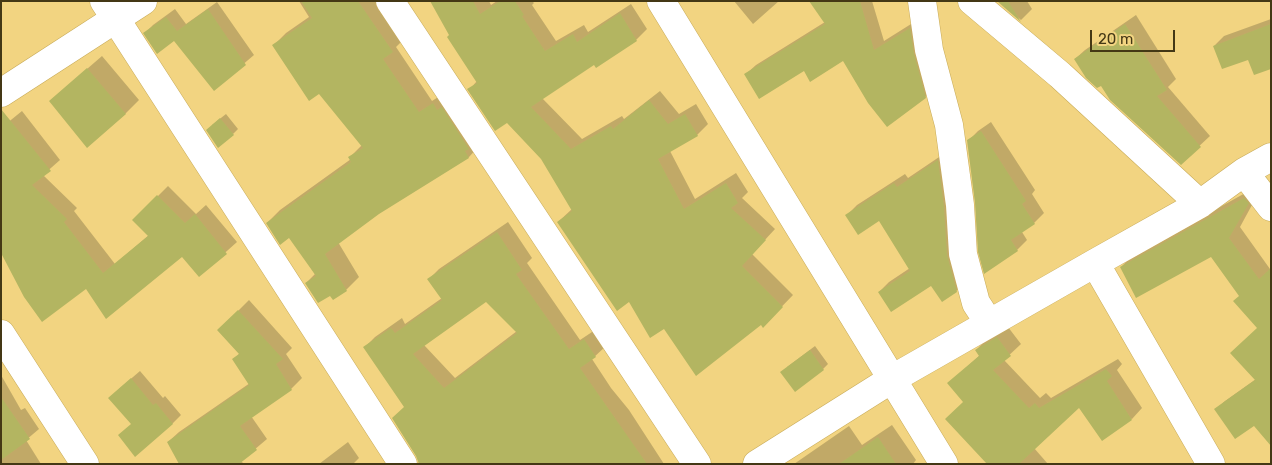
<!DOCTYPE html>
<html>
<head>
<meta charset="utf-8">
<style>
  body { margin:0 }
  #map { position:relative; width:1272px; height:465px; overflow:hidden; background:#f2d481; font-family:Rubik,sans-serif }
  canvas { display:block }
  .frame { position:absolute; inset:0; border:2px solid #443815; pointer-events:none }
  .scale { position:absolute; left:1090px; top:30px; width:85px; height:22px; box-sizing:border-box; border:2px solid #443815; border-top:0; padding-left:6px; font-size:15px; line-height:18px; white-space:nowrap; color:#443815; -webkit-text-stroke:4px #f2d481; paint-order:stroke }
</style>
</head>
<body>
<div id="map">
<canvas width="1272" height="465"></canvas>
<div class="frame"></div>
<div class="scale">20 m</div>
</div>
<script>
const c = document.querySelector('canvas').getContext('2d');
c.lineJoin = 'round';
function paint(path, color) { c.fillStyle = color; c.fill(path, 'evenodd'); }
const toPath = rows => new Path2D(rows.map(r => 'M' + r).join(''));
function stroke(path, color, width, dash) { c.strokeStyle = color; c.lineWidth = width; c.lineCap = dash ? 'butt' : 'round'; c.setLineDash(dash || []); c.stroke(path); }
const shadow = toPath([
  [299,1,380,1,405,38,396,47,432,101,446,92,481,144,469,157,378,213,338,242,359,277,346,290,330,295,306,283,315,274,289,236,267,223,280,210,351,159,350,157,362,145,319,92,274,45,286,33,309,17],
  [436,1,489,1,491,5,497,1,532,1,534,3,532,5,556,41,584,25,588,32,631,4,647,29,636,40,596,66,594,63,542,98,582,139,622,116,624,119,660,91,679,114,696,104,708,124,697,135,670,151,695,199,736,173,748,192,742,198,775,229,752,254,793,295,763,326,761,324,665,327,629,301,558,222,572,209,542,158,507,122,469,90,477,81,451,35],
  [734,1,779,1,753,24],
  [811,1,872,1,884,41,919,19,935,87,925,97,844,59,805,69,746,74,756,65,825,22],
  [998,1,1027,1,1032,9,1021,20],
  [217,2,254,55,214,89,175,39,145,33,153,25,175,9,186,24],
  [1136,15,1176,79,1168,87,1210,136,1181,163,1075,59,1085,50],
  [1271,19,1271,67,1214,46,1224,36],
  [102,56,139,100,125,114,50,101],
  [22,111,60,160,43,175,77,208,74,211,115,264,149,235,134,220,168,186,196,214,206,205,237,242,199,276,183,256,86,287,1,128],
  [226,114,238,129,233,134,212,125],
  [991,122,1035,190,1032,194,1044,213,1034,223,1022,232,1027,240,1017,250,977,203,968,141,978,131],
  [948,151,966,281,956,291,932,284,879,292,889,282,910,268,880,220,847,215,857,205,905,174,908,178],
  [1256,187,1259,192,1240,227,1270,269,1255,424,1216,409,1225,401,1256,379,1258,328,1240,295,1212,255,1121,267,1132,256],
  [508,222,532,258,527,263,580,340,595,330,606,346,592,359,611,388,629,410,664,464,610,464,405,406,365,347,375,337,402,318,405,324,442,298,429,279,439,269],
  [486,300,517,331,455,378,424,345],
  [249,300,292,348,286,354,302,378,291,389,251,416,267,439,241,461,244,464,181,464,168,442,179,432,250,383,234,359,240,353,219,330],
  [1008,327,1021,344,1004,360,1040,398,1046,393,1051,398,1118,359,1122,364,1117,370,1142,408,1132,419,1079,406,1034,448,1048,464,988,464,964,401,949,383,980,355,976,350,987,339],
  [815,346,828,364,823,369,787,367],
  [140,371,163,398,165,396,181,415,172,424,132,424,119,389],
  [1,375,21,410,25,408,39,429,26,440,41,464,1,464],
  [892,425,916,460,913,464,794,464,849,426,862,445],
  [348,442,359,458,353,464,319,464]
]);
const building = toPath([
  [301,1,358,1,393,52,383,59,419,112,433,103,437,110,442,107,469,149,465,151,469,158,379,214,325,254,347,291,333,300,330,296,318,303,305,283,316,276,289,238,280,245,266,223,351,162,348,157,363,148,319,94,309,101,272,45,312,18],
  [430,1,473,1,480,14,500,1,515,1,524,15,522,16,545,51,573,34,577,42,620,13,637,41,596,68,594,65,531,107,571,149,611,126,613,129,649,100,668,124,685,114,698,136,658,159,684,209,726,183,738,203,731,208,766,240,742,266,783,307,763,328,761,325,696,376,664,329,650,338,629,302,617,311,557,222,572,211,541,159,507,123,495,131,467,89,477,83,447,37,449,35],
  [809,1,860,1,874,50,910,28,914,54,926,98,887,127,868,103,843,61,810,82,804,71,759,99,744,74,825,24],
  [997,1,1008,1,1021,22],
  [208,9,246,65,214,91,174,41,157,54,143,33,166,17,177,31],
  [1125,24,1167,90,1157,96,1201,147,1181,165,1110,100,1101,86,1097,88,1086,78,1074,59],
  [1271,24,1271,69,1254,75,1248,60,1222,69,1213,46],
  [87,68,126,114,87,148,49,101],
  [1,109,51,171,32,185,67,219,64,222,103,273,148,236,132,220,157,195,185,223,195,214,227,254,199,277,182,257,106,319,86,289,42,322,24,297,1,253],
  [220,118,234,135,218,148,206,130],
  [981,131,1026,201,1022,204,1035,224,1011,240,1018,251,984,274,978,252,975,203,967,140],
  [938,160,944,207,947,255,957,292,942,302,931,286,891,312,878,292,910,271,879,221,858,235,845,215,894,183,897,187],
  [1244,198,1249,203,1229,238,1259,279,1271,268,1271,446,1254,426,1235,439,1214,409,1255,380,1230,353,1257,328,1233,301,1239,296,1211,257,1136,298,1120,267],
  [497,232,522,270,516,274,569,349,584,339,596,357,580,368,647,464,419,464,416,456,392,418,404,407,363,347,391,328,395,333,442,300,427,279],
  [486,302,517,333,444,388,413,354],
  [238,310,283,359,276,364,292,390,240,426,257,450,239,464,179,464,167,442,249,385,232,359,239,354,217,330],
  [997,337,1011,356,993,370,1029,408,1035,403,1039,408,1106,369,1112,376,1107,381,1132,420,1102,441,1079,408,1019,464,987,464,945,419,963,402,947,383,979,356,975,350],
  [810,350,824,370,795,392,780,372],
  [131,378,153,405,156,403,173,424,135,457,118,435,131,424,108,398],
  [1,397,30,439,1,460],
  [878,437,896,464,839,464]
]);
const minor = toPath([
  [104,1,403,464],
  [390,1,697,464],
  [661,1,944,464],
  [922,1,929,50,949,125,960,205,963,254,976,303,989,323],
  [972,1,1060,75,1200,204],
  [1,93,143,1],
  [1244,172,1271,207],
  [1095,263,1211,464],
  [1,334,85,464],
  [757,464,892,379,1095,263,1200,204,1244,172,1271,157]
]);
paint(shadow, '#0003');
paint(building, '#b3b561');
stroke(minor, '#c8ab59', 29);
stroke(minor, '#fff', 28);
</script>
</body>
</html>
